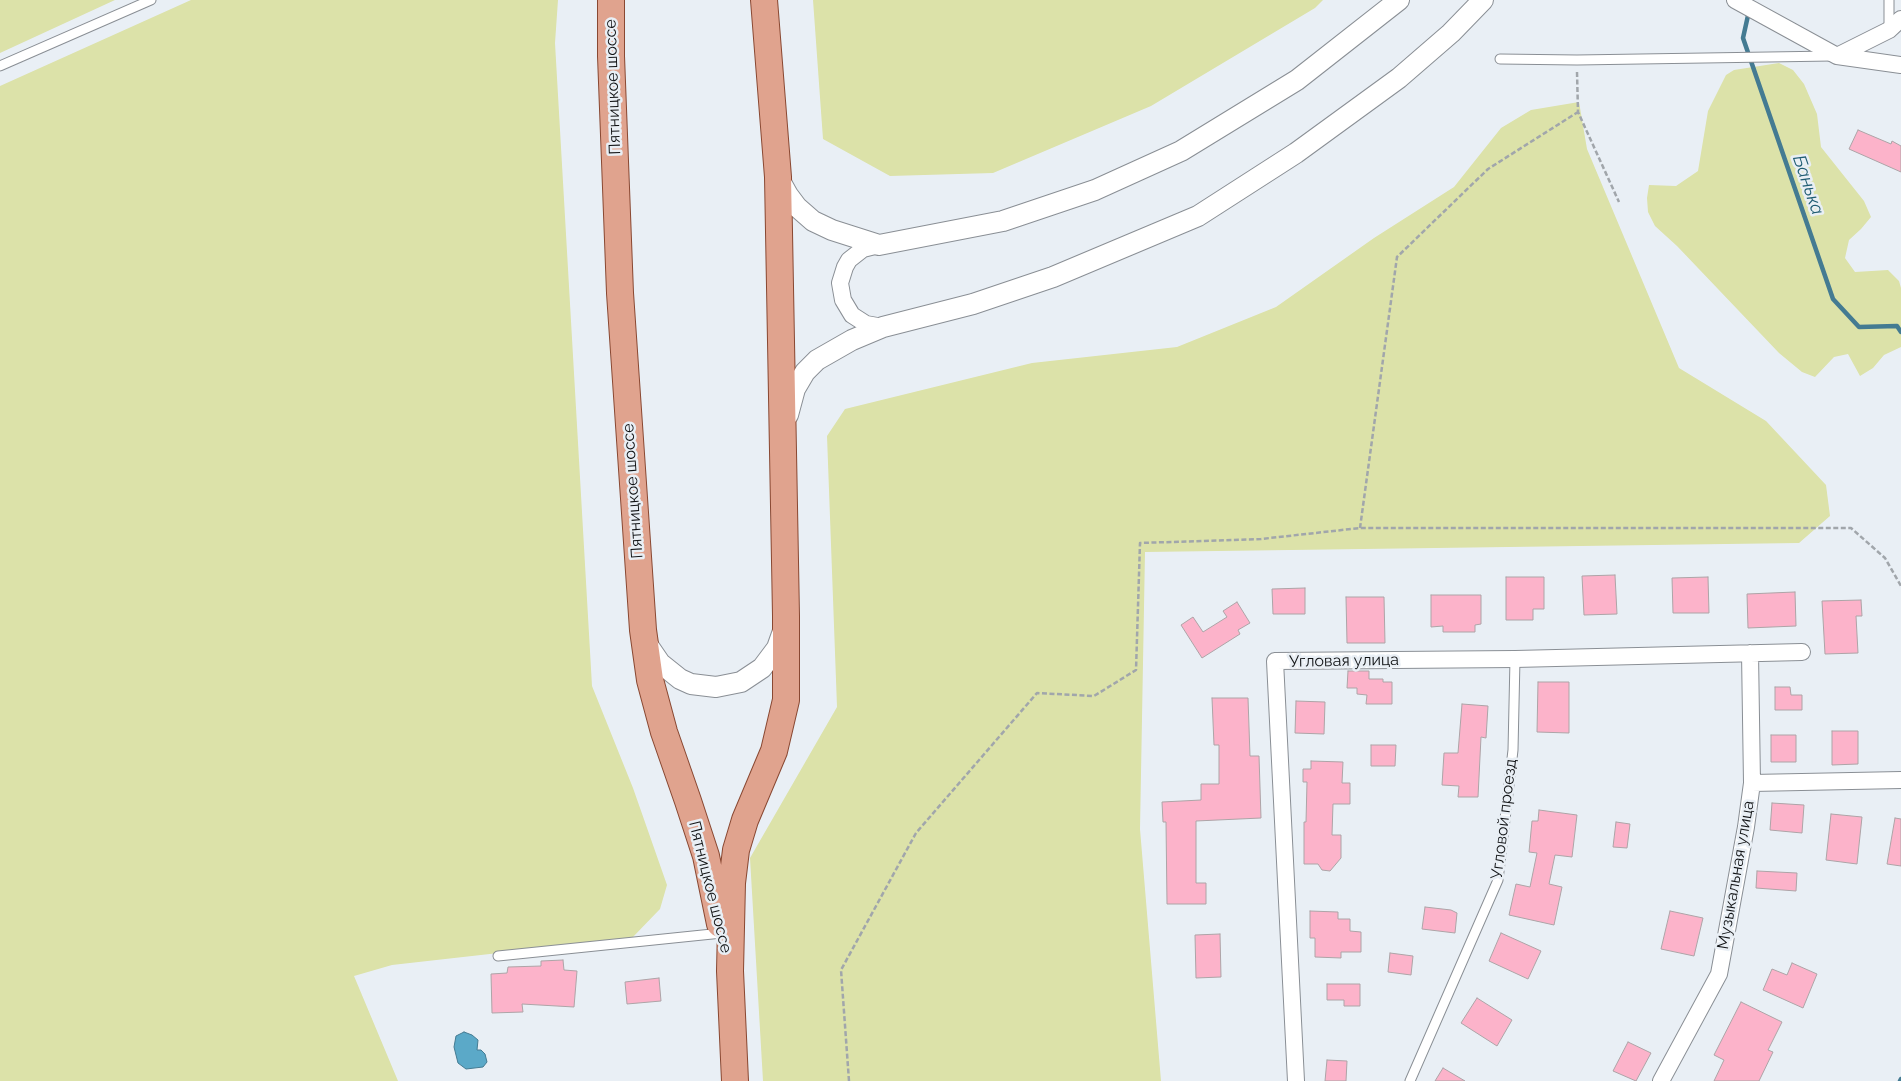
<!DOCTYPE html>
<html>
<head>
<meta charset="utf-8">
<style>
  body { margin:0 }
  canvas { display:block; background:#e9eff5 }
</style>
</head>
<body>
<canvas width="1901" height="1081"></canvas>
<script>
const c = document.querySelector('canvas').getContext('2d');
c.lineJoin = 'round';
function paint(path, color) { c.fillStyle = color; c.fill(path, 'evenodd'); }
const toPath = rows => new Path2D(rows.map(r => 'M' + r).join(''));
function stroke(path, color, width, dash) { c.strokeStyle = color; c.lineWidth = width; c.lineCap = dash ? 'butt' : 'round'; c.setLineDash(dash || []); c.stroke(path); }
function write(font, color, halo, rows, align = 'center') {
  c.font = font + ' Raleway,sans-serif'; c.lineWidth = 5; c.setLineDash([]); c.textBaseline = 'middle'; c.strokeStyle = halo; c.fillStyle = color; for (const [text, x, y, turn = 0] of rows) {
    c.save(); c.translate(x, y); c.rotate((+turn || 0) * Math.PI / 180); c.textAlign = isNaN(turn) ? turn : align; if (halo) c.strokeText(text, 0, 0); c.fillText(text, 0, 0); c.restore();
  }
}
const green = toPath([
  [0,0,115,0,0,53],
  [191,0,558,0,555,43,592,686,633,788,667,885,660,909,632,938,392,965,354,976,398,1081,0,1081,0,86],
  [813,0,1323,0,1315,8,1151,106,993,173,890,176,823,139],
  [1779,63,1793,70,1804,84,1817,114,1821,147,1864,201,1871,217,1861,229,1849,240,1845,258,1855,272,1888,270,1899,281,1901,288,1901,347,1884,355,1873,368,1860,376,1848,354,1834,357,1815,377,1802,372,1779,353,1677,246,1655,226,1648,212,1647,198,1649,185,1676,186,1698,171,1708,111,1726,75,1734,70],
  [1579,102,1587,149,1679,368,1766,421,1826,485,1830,516,1799,543,1145,552,1140,829,1161,1081,763,1081,750,858,837,707,827,436,845,409,1032,363,1177,347,1276,307,1374,238,1454,187,1501,128,1531,110]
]);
const water = toPath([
  [464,1032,472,1035,478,1040,477,1050,481,1050,485,1054,487,1062,483,1067,466,1069,458,1063,454,1047,456,1036,464,1032]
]);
const stream = toPath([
  [1749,11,1743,38,1833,299,1859,327,1897,326,1901,332],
  [1900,1081,1901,1079]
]);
const building = toPath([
  [1858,130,1891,144,1892,141,1901,146,1901,172,1849,149,1858,130],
  [1615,575,1617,614,1584,615,1582,576,1615,575],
  [1506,577,1544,577,1544,609,1533,609,1533,620,1506,620,1506,577],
  [1708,577,1709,613,1673,613,1672,578,1708,577],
  [1305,588,1305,614,1273,614,1272,589,1305,588],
  [1795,592,1796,626,1748,628,1747,594,1795,592],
  [1431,595,1481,595,1481,624,1475,625,1475,632,1443,632,1443,626,1431,627,1431,595],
  [1346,597,1384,597,1385,643,1347,643,1346,597],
  [1861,600,1862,616,1856,616,1858,653,1825,654,1822,601,1861,600],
  [1237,602,1250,623,1238,630,1240,634,1202,658,1181,625,1193,617,1203,632,1227,617,1223,611,1237,602],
  [1348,671,1369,671,1369,679,1383,679,1383,682,1392,682,1392,704,1366,704,1367,695,1357,694,1357,688,1347,688,1348,671],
  [1538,682,1569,682,1569,733,1537,732,1538,682],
  [1775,687,1790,687,1791,695,1802,695,1802,710,1775,710,1775,687],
  [1212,698,1248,698,1250,756,1259,756,1261,818,1196,821,1196,883,1206,883,1206,904,1167,904,1166,822,1163,822,1162,802,1201,800,1201,784,1219,784,1219,745,1214,745,1212,698],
  [1296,701,1325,702,1324,734,1295,733,1296,701],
  [1462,704,1488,706,1486,738,1481,737,1478,797,1458,797,1459,786,1442,785,1444,753,1458,753,1462,704],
  [1832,731,1858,731,1858,764,1832,765,1832,731],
  [1771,735,1796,735,1796,762,1771,762,1771,735],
  [1371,745,1396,745,1395,766,1371,766,1371,745],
  [1311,761,1343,762,1342,783,1350,783,1350,804,1333,804,1332,835,1341,835,1341,858,1330,871,1322,870,1318,864,1304,864,1304,822,1306,822,1307,782,1303,782,1303,769,1311,769,1311,761],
  [1772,803,1804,805,1802,833,1770,830,1772,803],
  [1539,810,1577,815,1572,857,1555,855,1549,884,1562,887,1554,925,1509,915,1516,884,1530,887,1537,853,1529,852,1532,821,1538,821,1539,810],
  [1831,814,1862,817,1857,864,1826,860,1831,814],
  [1895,818,1901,819,1901,866,1887,864,1895,818],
  [1616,822,1630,824,1627,848,1613,847,1616,822],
  [1757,871,1797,873,1796,891,1756,888,1757,871],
  [1425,907,1451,910,1457,913,1455,933,1422,929,1425,907],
  [1310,911,1338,912,1338,919,1350,919,1350,931,1361,932,1361,952,1341,952,1341,958,1315,957,1315,938,1310,938,1310,911],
  [1670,911,1703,918,1694,956,1661,949,1670,911],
  [1501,933,1541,951,1528,979,1489,961,1501,933],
  [1220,934,1221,977,1196,978,1195,935,1220,934],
  [1390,953,1413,956,1411,975,1388,972,1390,953],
  [563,960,564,970,577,971,574,1007,522,1004,523,1012,492,1013,491,974,507,973,508,967,541,966,541,961,563,960],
  [1792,963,1817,974,1803,1008,1763,990,1772,969,1787,975,1792,963],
  [659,978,661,1001,627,1004,625,982,659,978],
  [1327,984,1360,984,1360,1006,1344,1006,1344,1000,1327,1000,1327,984],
  [1477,998,1512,1020,1497,1046,1461,1023,1477,998],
  [1741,1002,1782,1022,1768,1050,1773,1052,1759,1081,1714,1081,1724,1060,1714,1055,1741,1002],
  [1628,1042,1651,1053,1636,1081,1613,1071,1628,1042],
  [1327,1060,1347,1061,1346,1081,1325,1081,1327,1060],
  [1443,1068,1465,1081,1435,1081,1443,1068]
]);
const path = toPath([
  [1577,72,1578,112,1619,202],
  [1360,528,1397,257,1488,169,1578,112],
  [849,1081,841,970,916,833,1037,693,1094,696,1136,670,1140,543,1261,539,1360,528,1851,528,1885,558,1901,586]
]);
const service = toPath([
  [1889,30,1889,0],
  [1500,59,1577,60,1832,56],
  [0,66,151,0],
  [498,956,722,933],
  [1410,1081,1498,880,1513,750,1515,659]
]);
const minor = toPath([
  [1735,0,1837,56,1901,65],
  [1837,56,1889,30,1901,19],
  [879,245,863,249,849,260,845,267,840,283,843,300,852,315,866,324,883,327],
  [1752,783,1901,780],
  [1296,1081,1275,661,1515,659,1802,652],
  [1661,1081,1719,974,1746,827,1752,783,1750,653]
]);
const tertiary = toPath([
  [778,177,788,195,797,207,813,221,832,230,879,245,1003,221,1095,190,1181,151,1297,80,1399,0],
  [788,415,795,389,805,372,817,360,852,340,883,327,973,304,1053,277,1198,216,1296,153,1399,78,1451,33,1483,0],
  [647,644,660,663,680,679,691,684,716,687,741,682,762,668,777,648,783,631]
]);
const primary = toPath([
  [611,0,611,56,620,293,643,630,650,680,664,732,688,801,706,856,720,924],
  [735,1081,730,971,732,883,736,850,745,820,774,751,786,700,786,616,778,177,764,0]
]);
const streetNames = [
  ["Пятницкое шоссе",613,87,-92],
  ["Пятницкое шоссе",633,491,-94],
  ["Угловая улица",1344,661,-1],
  ["Угловой проезд",1504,819,-83],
  ["Музыкальная улица",1736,875,-80],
  ["Пятницкое шоссе",710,887,76]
];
const waterNames = [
  ["Банька",1808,185,71]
];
paint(green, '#dce2a9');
paint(water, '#5ba9c8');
stroke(water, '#447b92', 1);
stroke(stream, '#447b92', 4.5);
paint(building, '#fcb3ca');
stroke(building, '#ada4a7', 1);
stroke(service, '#8a8f95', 11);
stroke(minor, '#8a8f95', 18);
stroke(tertiary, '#8a8f95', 22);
stroke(primary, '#894832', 28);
stroke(path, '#a1a6ab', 2.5, [5, 2.5]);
stroke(service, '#fff', 9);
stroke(minor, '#fff', 16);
stroke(tertiary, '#fff', 20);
stroke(primary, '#e0a38e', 26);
write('16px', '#0f1113', '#e9eff5', streetNames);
write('italic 18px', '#205d73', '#e9eff5', waterNames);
</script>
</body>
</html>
